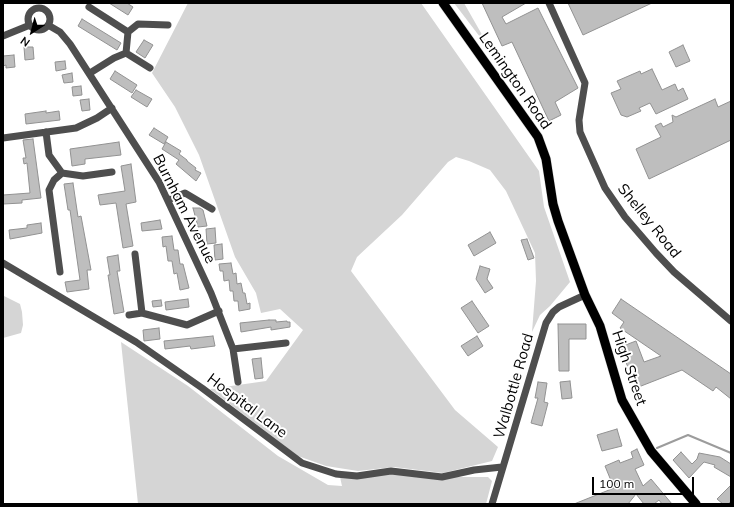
<!DOCTYPE html>
<html>
<head>
<meta charset="utf-8">
<style>
  body { margin:0 }
  #map { position:relative; width:734px; height:507px; overflow:hidden; background:#fff; font-family:Mulish,sans-serif }
  canvas { display:block }
  .frame { position:absolute; inset:0; border:4px solid #000; pointer-events:none }
  .north { position:absolute; left:12px; top:12px; width:40px; height:40px; -webkit-text-stroke:3px #fff; paint-order:stroke; rotate:216deg; font-size:11px; font-weight:700; line-height:16px; text-align:center; color:#000 }
  .north::after { content:''; display:block; margin:auto; width:14px; height:18px; background:#000; clip-path:polygon(50% 0,100% 100%,50% 72%,0 100%) }
  .scale { position:absolute; left:592px; top:477px; width:102px; height:18px; box-sizing:border-box; border:2px solid #000; border-top:0; padding-left:5px; font-size:12px; line-height:14px; white-space:nowrap; color:#000; -webkit-text-stroke:3px #fff; paint-order:stroke }
</style>
</head>
<body>
<div id="map">
<canvas width="734" height="507"></canvas>
<div class="frame"></div>
<div class="north">N</div>
<div class="scale">100 m</div>
</div>
<script>
const c = document.querySelector('canvas').getContext('2d');
c.lineJoin = 'round';
function paint(path, color) { c.fillStyle = color; c.fill(path, 'evenodd'); }
const toPath = rows => new Path2D(rows.map(r => 'M' + r).join(''));
function stroke(path, color, width, dash) { c.strokeStyle = color; c.lineWidth = width; c.lineCap = dash ? 'butt' : 'round'; c.setLineDash(dash || []); c.stroke(path); }
function write(font, color, halo, rows, align = 'center') {
  c.font = font + ' Mulish,sans-serif'; c.lineWidth = 4; c.setLineDash([]); c.textBaseline = 'middle'; c.strokeStyle = halo; c.fillStyle = color; for (const [text, x, y, turn = 0] of rows) {
    c.save(); c.translate(x, y); c.rotate((+turn || 0) * Math.PI / 180); c.textAlign = isNaN(turn) ? turn : align; if (halo) c.strokeText(text, 0, 0); c.fillText(text, 0, 0); c.restore();
  }
}
const green = toPath([
  [188,3,421,3,539,171,544,207,570,282,550,306,540,315,532,332,536,281,535,253,506,191,490,170,469,161,456,157,448,162,402,215,357,257,351,271,455,410,498,447,492,461,443,473,394,467,358,471,326,466,298,456,210,389,266,381,303,330,280,309,261,313,256,293,235,257,199,155,175,107,152,73],
  [454,3,464,3,493,54],
  [4,296,20,304,22,312,23,325,21,333,3,338],
  [121,342,188,386,278,456,328,485,342,486,340,477,389,474,456,477,488,477,492,481,486,504,138,504]
]);
const stream = toPath([
  [657,448,688,435,731,453]
]);
const building = toPath([
  [109,3,127,3,133,7,128,15,109,3],
  [482,3,526,3,502,17,506,24,538,8,578,88,555,102,561,115,549,121,512,42,502,46,482,3],
  [568,3,652,3,583,35,568,3],
  [82,19,121,43,117,50,78,26,82,19],
  [144,40,153,45,145,58,136,52,144,40],
  [683,45,690,61,676,67,669,52,683,45],
  [24,47,33,47,34,59,25,60,24,47],
  [14,55,15,67,6,68,6,65,3,66,3,56,14,55],
  [65,61,66,69,56,71,55,62,65,61],
  [652,69,662,90,675,84,678,91,683,88,688,99,656,114,650,103,639,108,641,111,627,117,621,115,611,93,621,89,617,81,640,71,641,74,652,69],
  [115,71,137,85,132,93,110,79,115,71],
  [72,73,73,82,64,83,62,75,72,73],
  [81,86,82,95,73,96,72,87,81,86],
  [136,90,152,99,147,107,131,97,136,90],
  [89,99,90,110,82,111,80,100,89,99],
  [715,99,718,107,731,101,731,140,649,179,636,149,661,137,655,126,661,123,663,127,673,122,672,115,676,117,715,99],
  [46,111,46,113,59,111,60,120,26,124,25,114,46,111],
  [154,128,168,137,164,144,149,135,154,128],
  [33,139,41,198,22,200,22,203,3,204,3,195,30,193,27,163,24,164,23,158,26,158,23,140,33,139],
  [119,142,121,155,85,159,85,164,72,166,70,149,119,142],
  [166,142,181,151,179,154,187,160,187,161,196,168,195,170,201,173,196,181,176,164,179,160,162,149,166,142],
  [131,164,136,202,126,204,133,246,123,248,116,203,100,205,98,195,125,191,121,166,131,164],
  [73,183,78,217,81,216,91,270,87,270,89,289,67,292,65,282,80,280,70,210,68,210,64,184,73,183],
  [193,208,200,208,203,210,207,226,198,227,193,208],
  [160,220,162,229,142,231,141,223,160,220],
  [41,223,42,233,10,239,9,230,27,228,27,225,41,223],
  [215,228,216,243,207,244,206,229,215,228],
  [490,232,496,243,474,256,468,245,490,232],
  [172,236,174,250,178,250,180,264,183,264,189,288,180,290,177,273,174,274,172,261,168,261,166,246,163,247,162,237,172,236],
  [527,239,534,258,528,260,521,240,527,239],
  [222,244,223,259,215,260,214,245,222,244],
  [118,255,120,271,117,271,124,312,114,314,108,275,110,275,107,257,118,255],
  [231,263,233,274,236,273,237,284,241,283,243,293,245,293,247,304,250,303,250,309,239,311,238,301,234,301,233,291,230,291,229,280,224,281,223,271,220,271,219,264,231,263],
  [480,266,490,269,487,279,493,288,485,293,476,279,480,266],
  [188,299,189,307,166,310,165,302,188,299],
  [621,299,731,374,731,399,716,387,713,391,682,370,636,388,620,347,636,341,644,362,661,356,620,328,624,322,612,313,621,299],
  [161,300,162,306,153,307,152,301,161,300],
  [472,301,489,326,478,333,461,308,472,301],
  [269,320,276,320,276,322,287,321,287,322,290,322,290,327,271,330,271,327,241,332,240,323,269,320],
  [558,324,586,324,586,339,569,339,569,371,559,371,558,324],
  [159,328,160,339,144,341,143,330,159,328],
  [213,336,215,346,191,349,190,346,165,349,164,341,213,336],
  [477,336,483,346,468,356,461,346,477,336],
  [261,358,263,378,255,379,252,359,261,358],
  [570,381,572,398,562,399,560,382,570,381],
  [538,382,547,383,544,402,548,403,542,426,531,423,538,398,535,398,538,382],
  [617,429,622,446,602,451,597,435,617,429],
  [637,449,644,465,635,469,643,486,651,479,672,504,662,504,659,500,654,504,644,504,636,494,628,504,574,504,614,488,605,466,619,460,620,463,633,458,631,452,637,449],
  [681,452,692,464,697,459,699,453,720,457,731,464,731,477,714,467,715,465,704,462,689,478,673,460,681,452],
  [731,485,731,501,728,504,723,504,717,499,731,485]
]);
const minor = toPath([
  [549,3,585,83,579,120,580,132,605,188,625,217,656,253,674,272,731,321],
  [89,7,128,32,126,53],
  '28 19a11 11 0 1 1 22 0a11 11 0 1 1-22 0Z',
  [48,25,60,32,70,44,159,182,211,293,233,349,238,382],
  [128,32,138,24,168,25],
  [3,36,30,25],
  [126,53,150,68],
  [90,73,114,58,126,53],
  [46,132,49,155,62,173,54,180,49,190,60,272],
  [3,138,76,128,97,118,112,108],
  [62,173,83,176,112,172],
  [168,200,185,193,212,209],
  [135,254,142,313,187,325,219,311],
  [3,263,136,342,202,388,302,463,336,474,357,476,391,471,442,477,474,470,502,467],
  [129,315,142,313],
  [233,349,286,343],
  [492,504,546,323,553,312,559,307,585,295]
]);
const major = toPath([
  [443,3,538,137,546,159,553,204,558,221,585,295,600,326,622,400,651,451,696,504]
]);
const streetNames = [
  ["Lemington Road",515,81,55],
  ["Burnham Avenue",184,209,63],
  ["Shelley Road",649,221,51],
  ["High Street",629,368,71],
  ["Walbottle Road",514,386,-74],
  ["Hospital Lane",247,406,37]
];
paint(green, '#d5d5d5');
stroke(stream, '#9c9c9c', 2);
paint(building, '#bebebe');
stroke(building, '#929292', 1);
stroke(major, '#dbdbdb', 10);
stroke(minor, '#4e4e4e', 7);
stroke(major, '#000', 9);
write('15px', '#000', '#fff', streetNames);
</script>
</body>
</html>
